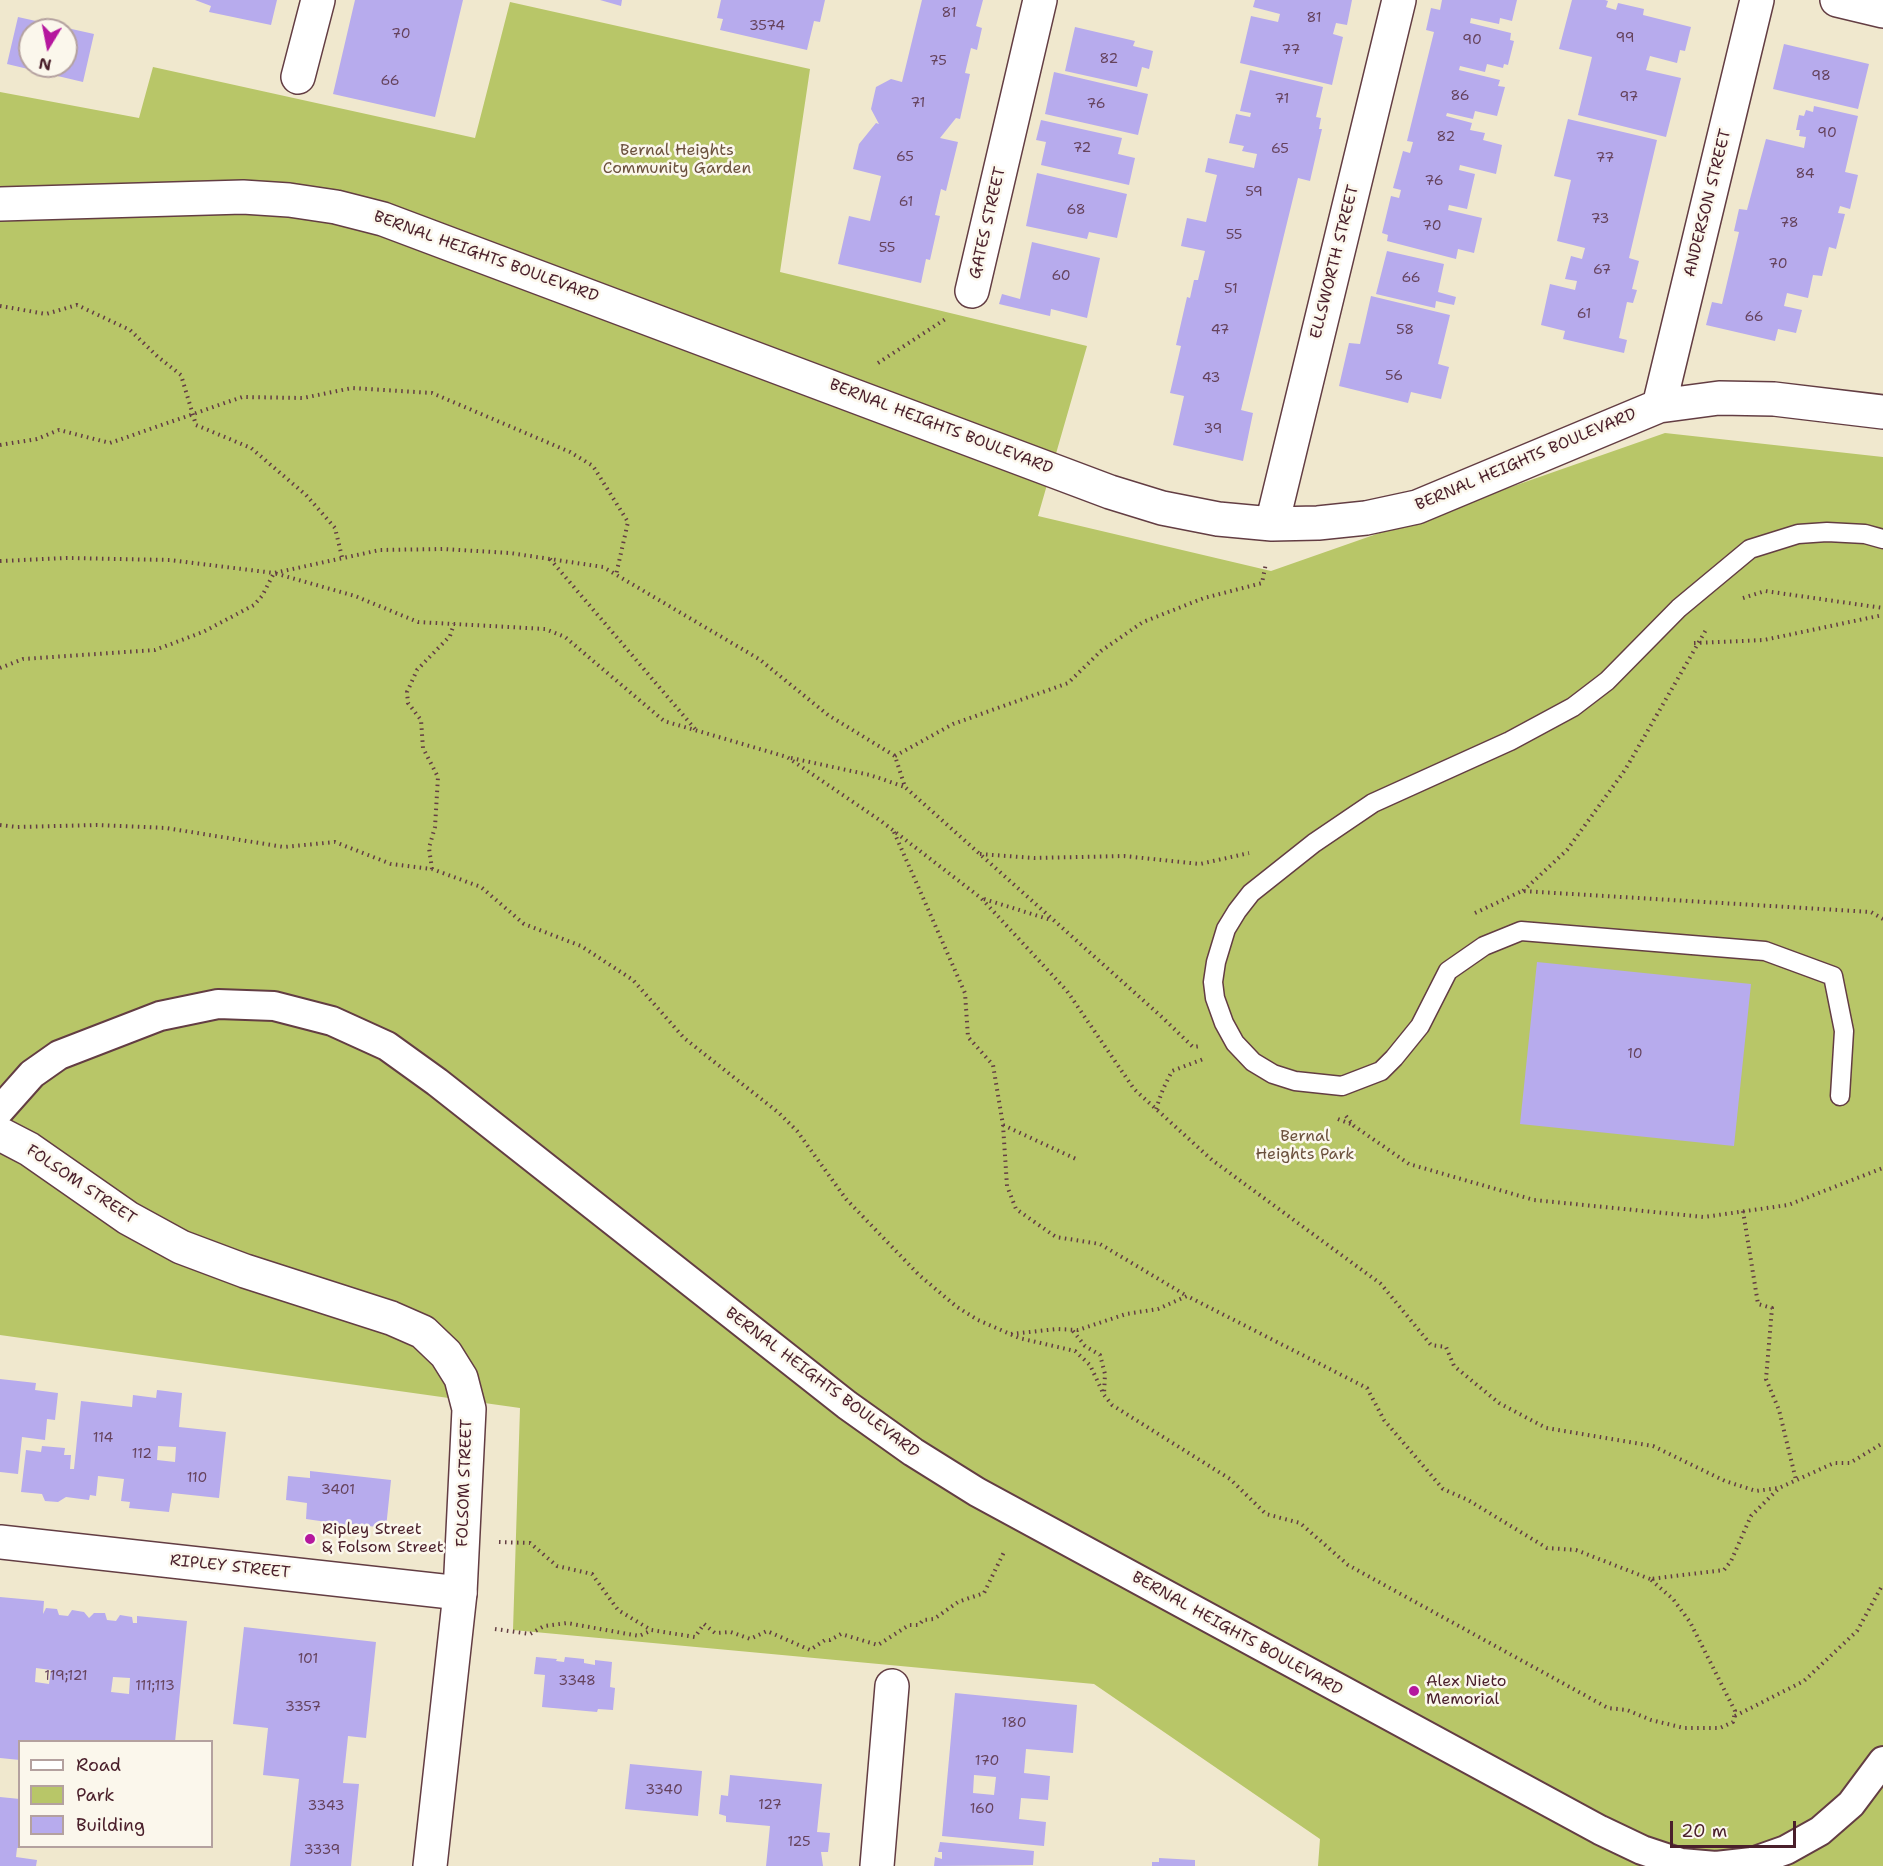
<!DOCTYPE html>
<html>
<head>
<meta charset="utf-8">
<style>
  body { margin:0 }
  #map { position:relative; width:1883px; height:1866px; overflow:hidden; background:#f0e8ce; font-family:"Shantell Sans",sans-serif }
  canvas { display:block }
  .legend { position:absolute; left:18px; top:1740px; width:195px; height:108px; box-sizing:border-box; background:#fbf7ec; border:2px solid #b4a19f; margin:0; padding:8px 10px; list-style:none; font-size:18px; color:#4a1f2b }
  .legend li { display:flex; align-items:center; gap:12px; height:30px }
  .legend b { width:30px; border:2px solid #b4a19f }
  .north { position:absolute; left:18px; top:18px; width:60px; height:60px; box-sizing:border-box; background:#fbf7ec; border:2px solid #b4a19f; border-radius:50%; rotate:190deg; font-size:16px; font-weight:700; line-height:24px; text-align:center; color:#4a1f2b }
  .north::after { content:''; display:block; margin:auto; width:21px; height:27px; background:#b5179e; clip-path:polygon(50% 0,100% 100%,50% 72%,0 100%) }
  .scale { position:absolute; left:1670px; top:1821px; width:126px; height:27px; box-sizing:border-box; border:3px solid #4a1f2b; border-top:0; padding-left:8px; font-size:18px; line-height:21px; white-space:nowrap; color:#4a1f2b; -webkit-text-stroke:4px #fbf7ec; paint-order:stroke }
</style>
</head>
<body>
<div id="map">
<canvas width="1883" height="1866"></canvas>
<ul class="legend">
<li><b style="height:8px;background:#fff"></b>Road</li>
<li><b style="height:16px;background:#b8c668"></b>Park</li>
<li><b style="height:16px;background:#b7abed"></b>Building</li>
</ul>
<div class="north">N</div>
<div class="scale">20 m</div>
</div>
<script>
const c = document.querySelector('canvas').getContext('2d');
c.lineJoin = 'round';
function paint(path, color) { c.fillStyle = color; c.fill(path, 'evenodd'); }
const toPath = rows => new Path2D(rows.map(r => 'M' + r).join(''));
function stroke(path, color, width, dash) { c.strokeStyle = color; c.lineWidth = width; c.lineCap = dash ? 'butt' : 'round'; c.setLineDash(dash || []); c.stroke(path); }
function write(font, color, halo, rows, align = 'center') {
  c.font = font + ' "Shantell Sans",sans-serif'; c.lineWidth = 5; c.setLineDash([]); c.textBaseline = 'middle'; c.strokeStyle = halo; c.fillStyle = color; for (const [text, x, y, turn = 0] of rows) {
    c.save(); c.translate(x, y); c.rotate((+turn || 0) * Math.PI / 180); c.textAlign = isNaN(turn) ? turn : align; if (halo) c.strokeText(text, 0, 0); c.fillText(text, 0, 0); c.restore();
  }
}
const green = toPath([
  [510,2,810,69,780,272,1087,346,1038,516,1271,571,1665,433,1883,457,1883,1866,1318,1866,1320,1839,1094,1684,513,1630,520,1408,0,1335,0,92,139,118,153,67,475,138]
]);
const building = toPath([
  [195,0,277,0,271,25,209,12,211,6],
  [355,0,463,0,435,117,333,94],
  [600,0,622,0,621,6],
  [721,0,825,0,820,22,814,21,807,50,720,30,723,19,717,18],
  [922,0,983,0,976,26,982,28,977,50,971,48,965,73,970,74,960,119,956,118,940,138,958,142,946,191,941,189,935,215,940,216,930,260,926,259,921,283,838,264,849,216,870,221,881,176,853,169,859,144,876,123,879,124,871,109,876,87,891,79,902,82],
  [1255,0,1352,0,1347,25,1336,23,1333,34,1343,37,1332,85,1240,63,1251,16,1278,22,1280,14,1253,7],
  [1442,0,1517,0,1512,21,1500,18,1499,24,1471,18,1470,23,1511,33,1510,40,1514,41,1508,65,1504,64,1503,68,1487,64,1485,72,1460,66,1459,70,1500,80,1498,86,1505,87,1497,116,1475,111,1473,119,1447,113,1446,116,1472,123,1470,130,1485,133,1483,140,1502,145,1496,174,1460,165,1459,170,1475,174,1467,209,1449,205,1448,210,1482,218,1474,253,1458,249,1456,259,1387,241,1388,235,1382,233,1391,196,1399,198,1401,190,1393,188,1403,151,1410,153,1413,142,1407,141,1434,32,1426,30,1431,8,1440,10],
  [1572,0,1605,0,1608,1,1606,7,1616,10,1618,3,1644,9,1643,15,1691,27,1685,51,1680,50,1677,63,1650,56,1646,70,1681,78,1666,137,1578,115,1592,57,1559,49],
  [18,17,94,34,83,82,7,64],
  [30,30,66,30,66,66,30,66],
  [1075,27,1135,41,1133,46,1153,51,1149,69,1142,67,1137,87,1065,71],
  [1784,44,1869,64,1858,109,1773,89],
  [1250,70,1323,87,1316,117,1321,118,1319,129,1322,129,1310,181,1298,178,1241,410,1253,413,1243,461,1173,445,1184,396,1170,393,1181,346,1176,345,1187,297,1190,298,1194,280,1198,280,1205,251,1181,246,1187,218,1206,222,1217,175,1205,172,1208,158,1254,168,1257,154,1242,151,1244,146,1229,143,1236,114,1250,117,1251,113,1240,111],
  [1054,72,1148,94,1138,135,1045,114],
  [1814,106,1858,116,1845,172,1858,175,1850,209,1840,206,1838,213,1845,214,1836,249,1829,247,1822,276,1813,275,1808,298,1787,293,1784,306,1802,310,1796,333,1778,329,1775,341,1706,325,1712,302,1722,304,1739,232,1734,231,1739,209,1747,210,1766,139,1804,148,1806,137,1799,136,1800,130,1796,130,1799,115,1804,116,1806,110,1813,112],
  [1568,119,1657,140,1629,258,1639,261,1632,289,1637,290,1633,303,1627,302,1619,338,1627,340,1624,353,1563,339,1565,331,1541,325,1550,284,1575,290,1577,281,1565,279,1571,256,1582,259,1585,248,1557,241,1571,180,1554,176],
  [1041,120,1122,138,1118,154,1135,158,1129,185,1041,165,1046,142,1036,140],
  [1037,173,1127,194,1117,238,1089,232,1087,239,1026,226],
  [1032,242,1100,258,1087,318,1051,309,1050,316,999,304,1002,294,1020,299],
  [1387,251,1444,264,1438,292,1456,297,1454,305,1436,301,1435,308,1376,294],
  [1371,296,1450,315,1438,364,1449,367,1441,399,1411,392,1408,403,1339,386,1349,343,1360,344],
  [1537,962,1751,984,1734,1146,1520,1124],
  [0,1379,36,1383,35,1390,58,1393,55,1420,47,1419,45,1440,22,1437,18,1474,0,1472],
  [157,1390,182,1393,179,1427,226,1432,219,1498,172,1493,169,1512,129,1508,130,1502,121,1501,124,1479,98,1476,96,1496,90,1495,89,1500,66,1497,58,1502,45,1501,42,1494,21,1492,26,1450,41,1452,42,1446,65,1448,64,1455,71,1455,70,1469,74,1469,81,1401,132,1407,133,1395,156,1398],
  [158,1446,176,1447,175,1462,157,1460],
  [310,1471,391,1480,386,1528,351,1524,345,1529,332,1528,327,1522,306,1519,307,1503,286,1500,288,1476,310,1478],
  [0,1597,44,1601,43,1614,46,1608,57,1609,59,1615,68,1616,72,1610,84,1612,89,1618,94,1613,105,1613,107,1620,116,1621,120,1615,132,1617,133,1623,137,1623,137,1616,187,1621,175,1742,20,1742,20,1760,0,1758],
  [36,1668,51,1670,49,1684,35,1682],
  [113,1677,130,1678,129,1694,111,1692],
  [244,1627,376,1642,366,1738,348,1736,343,1783,359,1784,351,1866,290,1866,299,1779,263,1775,268,1728,233,1724],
  [536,1657,557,1659,556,1661,564,1662,565,1657,584,1659,584,1663,595,1665,595,1660,612,1662,610,1687,615,1688,613,1710,598,1709,597,1712,542,1707,545,1675,534,1674],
  [955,1693,1077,1705,1073,1753,1026,1749,1024,1773,1050,1776,1048,1800,1021,1798,1019,1819,1046,1822,1044,1846,942,1836],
  [974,1775,996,1777,994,1795,973,1793],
  [630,1764,702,1771,698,1816,625,1809],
  [730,1775,822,1784,817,1832,830,1833,828,1852,821,1852,823,1866,766,1866,770,1826,726,1822,726,1816,719,1814,721,1795,728,1796],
  [0,1797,20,1799,20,1848,17,1848,16,1857,37,1860,36,1866,0,1866],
  [940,1842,1034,1851,1033,1865,934,1866,935,1857,942,1859,942,1852,938,1852],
  [1159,1858,1195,1860,1195,1866,1152,1866,1152,1862,1159,1862]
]);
const path = toPath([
  [0,306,46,314,77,305,130,330,158,357,181,375,196,425,251,448,306,495,335,528,342,557],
  [878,363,947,318],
  [0,445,37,439,59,430,110,443,242,397,303,398,352,388,432,393,570,452,593,466,628,522,616,575],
  [550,559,695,729],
  [0,561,67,558,170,560,274,573,380,550,443,549,510,553,603,567,759,659,828,715,895,756,905,787,1164,1019,1193,1047,1201,1046],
  [1743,598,1765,591,1883,608],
  [1694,643,1764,640,1883,615],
  [0,668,23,659,155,650,203,632,254,605,262,596,274,573,355,596,418,622,545,629,565,637,664,721,787,757,881,821,981,898,1067,991,1134,1089,1212,1160,1381,1284,1431,1345,1446,1347,1454,1366,1499,1403,1546,1428,1653,1446,1725,1481,1756,1491,1779,1488,1834,1463,1850,1463,1883,1443],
  [895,756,953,724,1068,683,1101,651,1143,622,1204,598,1262,583,1266,563],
  [791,758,870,775,905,787],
  [0,825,17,827,97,825,166,828,284,847,335,842,391,864,432,869,481,887,524,924,581,946,633,980,684,1038,779,1113,797,1131,846,1199,919,1275,957,1307,978,1320,1019,1338,1075,1351,1090,1365,1104,1395,1112,1405,1230,1479,1266,1514,1300,1523,1348,1565,1608,1708,1627,1710,1651,1720,1684,1728,1720,1728,1733,1722,1735,1711,1690,1622,1673,1599,1650,1579,1724,1570,1731,1561,1751,1516,1779,1488],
  [894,832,965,993,968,1037,993,1065,1003,1125,1007,1186,1016,1209,1056,1237,1100,1244,1187,1296],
  [980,854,1034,858,1124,856,1200,864,1249,853],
  [432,869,429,848,435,827,438,777,423,748,421,720,408,703,407,692,417,670,450,636,454,624],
  [1523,891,1567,850,1625,770,1707,628],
  [984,899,1051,920],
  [1475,913,1522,891,1871,912,1883,919],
  [1156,1109,1163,1089,1172,1071,1206,1058],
  [1346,1116,1354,1126,1409,1164,1534,1200,1704,1217,1788,1205,1883,1168],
  [1338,1119,1353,1125],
  [1003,1125,1076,1159],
  [1743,1211,1758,1304,1772,1308,1766,1379,1779,1410,1796,1480],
  [1073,1331,1085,1346,1100,1355,1105,1374,1104,1394],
  [1011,1334,1057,1329,1078,1330,1126,1314,1158,1309,1187,1296,1367,1388,1384,1420,1443,1489,1468,1500,1547,1548,1576,1550,1650,1579],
  [499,1542,530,1543,557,1566,592,1574,618,1610,651,1630,695,1637,704,1624,715,1633,731,1632,750,1639,767,1631,810,1650,825,1640,830,1640,841,1634,878,1645,909,1625,919,1625,923,1620,934,1619,958,1602,984,1593,1005,1550],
  [495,1629,530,1634,544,1626,567,1623,639,1636,650,1631],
  [1735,1716,1804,1681,1857,1631,1883,1584]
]);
const service = toPath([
  [1840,1096,1844,1031,1833,976,1765,951,1521,931,1484,946,1448,971,1420,1026,1394,1058,1381,1071,1342,1086,1295,1081,1273,1074,1253,1062,1235,1043,1224,1023,1215,998,1213,982,1216,962,1226,929,1237,911,1251,893,1314,843,1373,803,1510,741,1573,707,1607,681,1679,608,1750,549,1798,534,1827,532,1865,534,1883,539]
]);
const pedestrian = toPath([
  [0,1110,32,1074,59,1055,160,1016,218,1004,274,1006,332,1021,387,1046,437,1082,847,1405,913,1452,977,1492,1600,1830,1642,1850,1681,1863,1716,1866,1752,1862,1786,1850,1820,1831,1851,1804,1883,1761]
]);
const minor = toPath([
  [1837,0,1883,11],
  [298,77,318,0],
  [0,204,243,197,289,200,336,207,383,219,1110,492,1162,508,1218,519,1272,524,1318,523,1366,518,1417,507,1659,406,1719,398,1774,399,1883,412],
  [972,291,1040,0],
  [1659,406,1757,0],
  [1272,524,1399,0],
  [0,1542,460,1593],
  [877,1866,892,1686]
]);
const tertiary = toPath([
  [0,1134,29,1149,128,1218,181,1247,245,1271,391,1318,423,1332,446,1354,461,1378,469,1409,460,1593,430,1866]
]);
const markers = [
  [310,1539,6,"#b5179e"],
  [1414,1691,6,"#b5179e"]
];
const numberNames = [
  ["81",949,13],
  ["81",1314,18],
  ["3574",767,26],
  ["70",401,34],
  ["99",1625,38],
  ["90",1472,40],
  ["77",1291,50],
  ["82",1109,59],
  ["75",938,61],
  ["98",1821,76],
  ["66",390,81],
  ["86",1460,96],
  ["97",1629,97],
  ["71",1282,99],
  ["71",918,103],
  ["76",1096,104],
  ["90",1827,133],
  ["82",1446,137],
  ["72",1082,148],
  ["65",1280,149],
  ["65",905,157],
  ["77",1605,158],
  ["84",1805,174],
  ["76",1434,181],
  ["59",1254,192],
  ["61",906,202],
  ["68",1076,210],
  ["73",1600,219],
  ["78",1789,223],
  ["70",1432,226],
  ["55",1234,235],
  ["55",887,248],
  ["70",1778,264],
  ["67",1602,270],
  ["60",1061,276],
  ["66",1411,278],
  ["51",1231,289],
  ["61",1584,314],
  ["66",1754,317],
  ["47",1220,330],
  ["58",1405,330],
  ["56",1394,376],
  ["43",1211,378],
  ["39",1213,429],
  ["10",1635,1054],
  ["114",103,1438],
  ["112",142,1454],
  ["110",197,1478],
  ["3401",338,1490],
  ["101",308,1659],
  ["119;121",66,1676],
  ["3348",577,1681],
  ["111;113",155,1686],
  ["3357",303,1707],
  ["180",1014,1723],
  ["170",987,1761],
  ["3340",664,1790],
  ["127",770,1805],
  ["3343",326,1806],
  ["160",982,1809],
  ["125",799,1842],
  ["3339",322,1850]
];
const parkNames = [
  ["Bernal Heights",677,151],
  ["Community Garden",677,169],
  ["Bernal",1305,1137],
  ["Heights Park",1305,1155]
];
const streetNames = [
  ["ANDERSON STREET",1708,203,-76],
  ["GATES STREET",988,223,-77],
  ["BERNAL HEIGHTS BOULEVARD",486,257,20],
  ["ELLSWORTH STREET",1335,262,-76],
  ["BERNAL HEIGHTS BOULEVARD",941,427,21],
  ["BERNAL HEIGHTS BOULEVARD",1526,460,-23],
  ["FOLSOM STREET",81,1185,34],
  ["BERNAL HEIGHTS BOULEVARD",822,1383,37],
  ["FOLSOM STREET",465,1483,-88],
  ["RIPLEY STREET",230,1567,6],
  ["BERNAL HEIGHTS BOULEVARD",1237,1634,29]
];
const poiNames = [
  ["Ripley Street",322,1530],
  ["& Folsom Street",322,1548],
  ["Alex Nieto",1426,1682],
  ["Memorial",1426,1700]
];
paint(green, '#b8c668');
paint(building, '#b7abed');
stroke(service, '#633d43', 21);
stroke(pedestrian, '#633d43', 32);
stroke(minor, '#633d43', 36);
stroke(tertiary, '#633d43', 36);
stroke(path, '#633d43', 4, [1.5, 4.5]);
stroke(service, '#fff', 18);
stroke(pedestrian, '#fff', 28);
stroke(minor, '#fff', 33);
stroke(tertiary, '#fff', 33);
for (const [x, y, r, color] of markers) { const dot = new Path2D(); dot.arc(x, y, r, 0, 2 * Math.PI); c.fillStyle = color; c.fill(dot); stroke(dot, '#fbf7ec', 2); }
write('14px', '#65425c', null, numberNames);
write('16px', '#6b513d', '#fbf7ec', parkNames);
write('16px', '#4a1f2b', '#fbf7ec', streetNames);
write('16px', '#4a1f2b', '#fbf7ec', poiNames, 'left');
</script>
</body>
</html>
